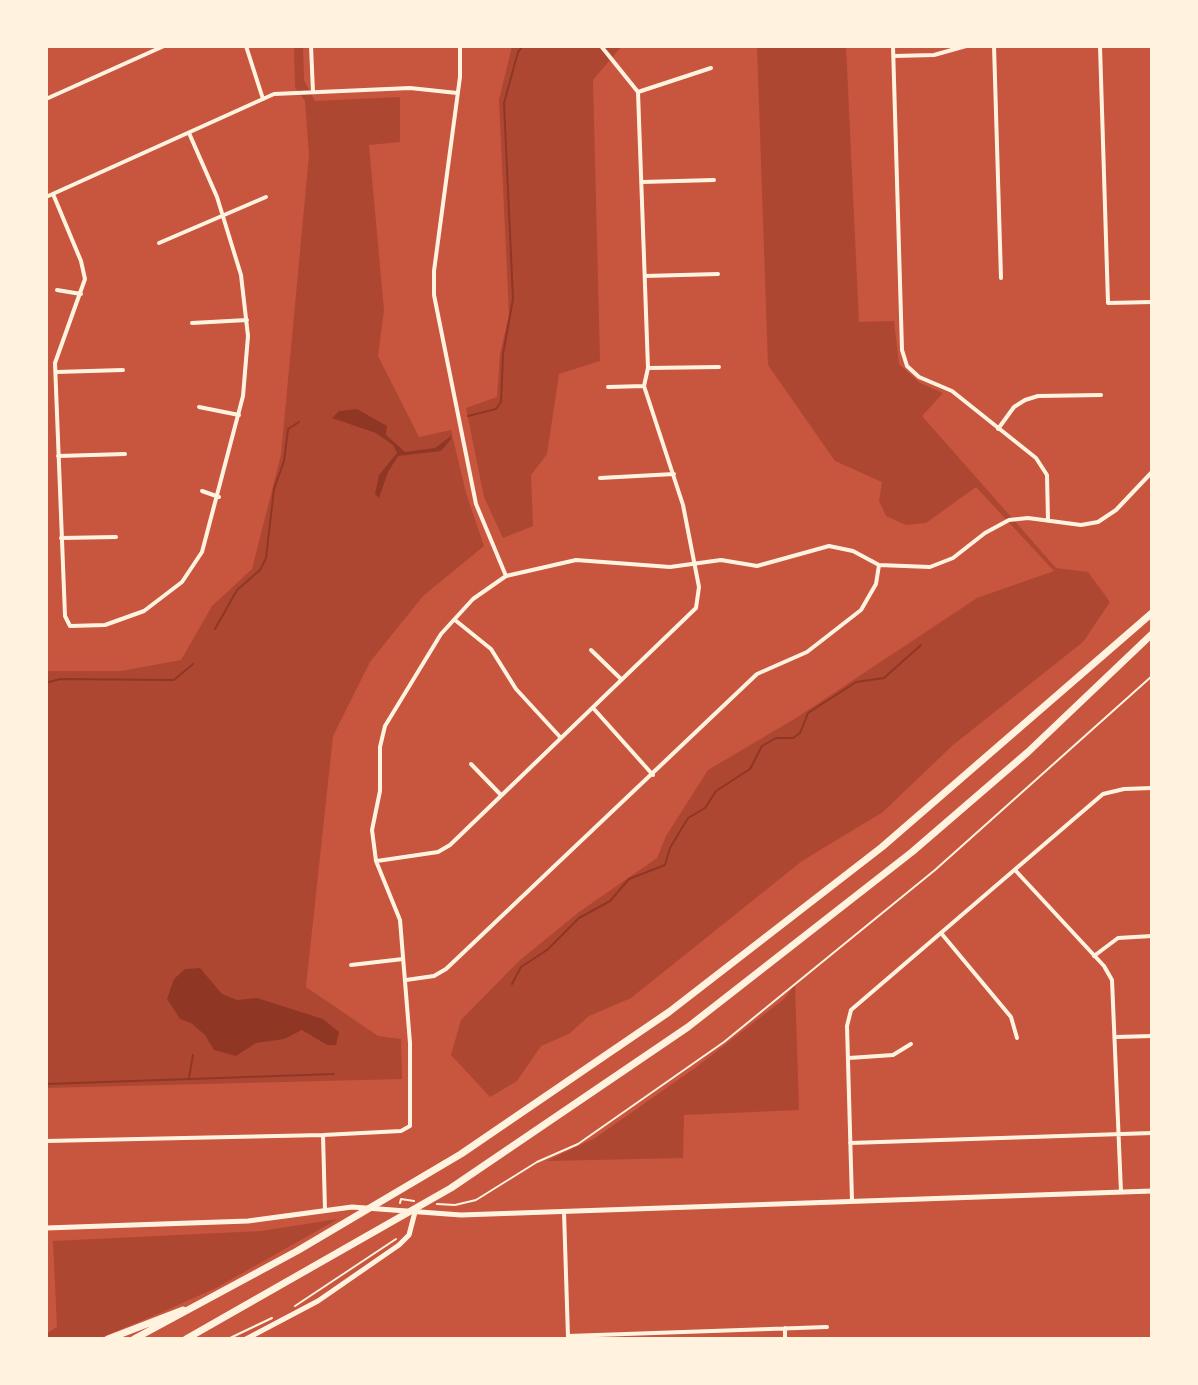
<!DOCTYPE html>
<html>
<head>
<meta charset="utf-8">
<style>
  body { margin:0 }
  #map { position:relative; width:1198px; height:1385px; overflow:hidden; background:#c8553d; font-family:Rubik,sans-serif }
  canvas { display:block }
  .frame { position:absolute; inset:0; border:48px solid #fff3e0; pointer-events:none }
</style>
</head>
<body>
<div id="map">
<canvas width="1198" height="1385"></canvas>
<div class="frame"></div>
</div>
<script>
const c = document.querySelector('canvas').getContext('2d');
c.lineJoin = 'round';
function paint(path, color) { c.fillStyle = color; c.fill(path, 'evenodd'); }
const toPath = rows => new Path2D(rows.map(r => 'M' + r).join(''));
function stroke(path, color, width, dash) { c.strokeStyle = color; c.lineWidth = width; c.lineCap = dash ? 'butt' : 'round'; c.setLineDash(dash || []); c.stroke(path); }
const green = toPath([
  [294,46,303,46,304,80,315,101,400,97,400,142,369,145,384,310,378,356,419,437,451,430,466,493,484,546,423,596,370,662,333,736,306,987,378,1036,401,1039,402,1079,46,1088,46,671,121,671,181,660,212,606,252,569,281,455,309,155,305,101,295,87],
  [512,46,622,46,593,80,600,361,559,374,547,454,531,475,533,526,503,538,484,497,466,408,497,397,500,354,509,315,499,100],
  [757,46,846,46,859,322,894,321,899,364,920,383,943,393,922,416,1056,568,1088,572,1110,602,1083,642,953,745,883,812,802,861,631,998,589,1016,569,1034,541,1046,517,1081,490,1097,451,1055,461,1020,519,961,579,912,657,858,666,836,708,770,796,718,977,598,1054,571,976,487,926,523,906,525,886,516,879,501,882,482,835,461,768,365],
  [795,985,799,1110,684,1115,683,1158,547,1161,595,1138,695,1068,784,999],
  [338,1219,216,1288,160,1313,97,1339,46,1339,46,1334,57,1327,53,1241,261,1231]
]);
const water = toPath([
  [357,409,387,426,386,435,405,452,435,448,451,436,451,439,441,451,398,456,388,472,379,498,375,494,379,475,397,453,393,445,376,433,332,418,339,411],
  [200,968,222,994,237,1000,257,998,323,1019,339,1032,336,1045,327,1045,302,1030,284,1039,256,1043,236,1056,214,1050,205,1035,191,1023,180,1019,167,999,174,979,185,969]
]);
const stream = toPath([
  [468,416,496,409,501,402,503,354,513,299,504,103,518,52,523,46],
  [215,629,237,590,260,570,266,558,274,489,284,461,288,429,299,422],
  [46,683,60,679,174,680,193,664],
  [512,984,521,967,547,950,579,918,610,901,629,879,665,865,670,848,688,818,705,808,716,791,750,769,762,746,776,738,793,738,800,733,808,713,856,682,884,678,921,645],
  [189,1078,193,1055],
  [46,1084,334,1074]
]);
const path = toPath([
  [400,1203,401,1199,414,1201],
  [437,1204,455,1205,476,1200,537,1162,578,1144,724,1042,935,870,1152,676],
  [295,1306,396,1239],
  [228,1339,272,1318]
]);
const minor = toPath([
  [246,46,263,99],
  [311,46,313,92],
  [460,46,460,77,434,271,434,295,476,504,506,576],
  [893,46,902,350,907,366,919,377,952,391,1036,458,1047,475,1048,520],
  [994,46,1001,278],
  [1100,46,1108,303,1152,302],
  [894,56,934,55,966,46],
  [638,92,711,68],
  [46,99,164,46],
  [642,182,714,180],
  [53,194,81,261,85,279,55,363,65,616,70,626,105,625,144,611,182,582,202,552,243,396,248,336,241,275,217,197,189,133],
  [46,197,274,94,410,88,457,93],
  [159,243,266,197],
  [645,276,718,274],
  [57,290,81,294],
  [192,323,247,320],
  [648,368,719,367],
  [56,372,123,370],
  [608,387,644,386],
  [199,407,239,415],
  [998,429,1014,407,1025,400,1038,396,1101,395],
  [58,456,125,454],
  [600,478,674,474],
  [202,491,219,497],
  [61,538,116,537],
  [455,620,491,649,516,689,561,738],
  [591,650,621,679],
  [594,709,653,775],
  [471,764,500,794],
  [377,861,438,852,450,845,696,608,699,587,683,505,644,386,648,368,638,92,601,46],
  [1015,870,1104,966,1112,980,1121,1192],
  [941,933,1011,1017,1017,1038],
  [1094,956,1118,938,1152,936],
  [351,965,403,959],
  [406,980,434,976,446,969,757,674,807,652,861,610,876,584,879,565],
  [1116,1037,1152,1036],
  [849,1058,893,1055,911,1044],
  [323,1135,325,1210],
  [46,1141,323,1135,401,1131,410,1126,410,1043,400,920,376,861,372,830,380,791,380,747,385,726,441,634,473,599,506,576,576,560,670,567,721,560,757,566,829,546,853,551,879,565,930,567,953,558,985,533,1009,520,1028,518,1081,525,1098,522,1116,510,1152,472],
  [850,1143,1152,1133],
  [852,1201,847,1026,851,1010,1103,794,1124,789,1152,788],
  [564,1212,568,1337],
  [785,1328,785,1339],
  [568,1336,827,1327]
]);
const tertiary = toPath([
  [246,1339,318,1301,399,1245,409,1235,415,1212]
]);
const secondary = toPath([
  [46,1228,248,1221,352,1207,461,1215,1152,1191]
]);
const motorway = toPath([
  [108,1339,183,1310],
  [134,1339,297,1251,461,1154,669,1012,882,847,1152,613],
  [186,1339,451,1188,688,1027,912,852,1028,752,1152,634]
]);
paint(green, '#ae4732');
paint(water, '#8f3625');
stroke(stream, '#8f3625', 2);
stroke(path, '#fff3e0', 2);
stroke(minor, '#fff3e0', 4);
stroke(tertiary, '#fff3e0', 5);
stroke(secondary, '#fff3e0', 5);
stroke(motorway, '#fff3e0', 7);
</script>
</body>
</html>
